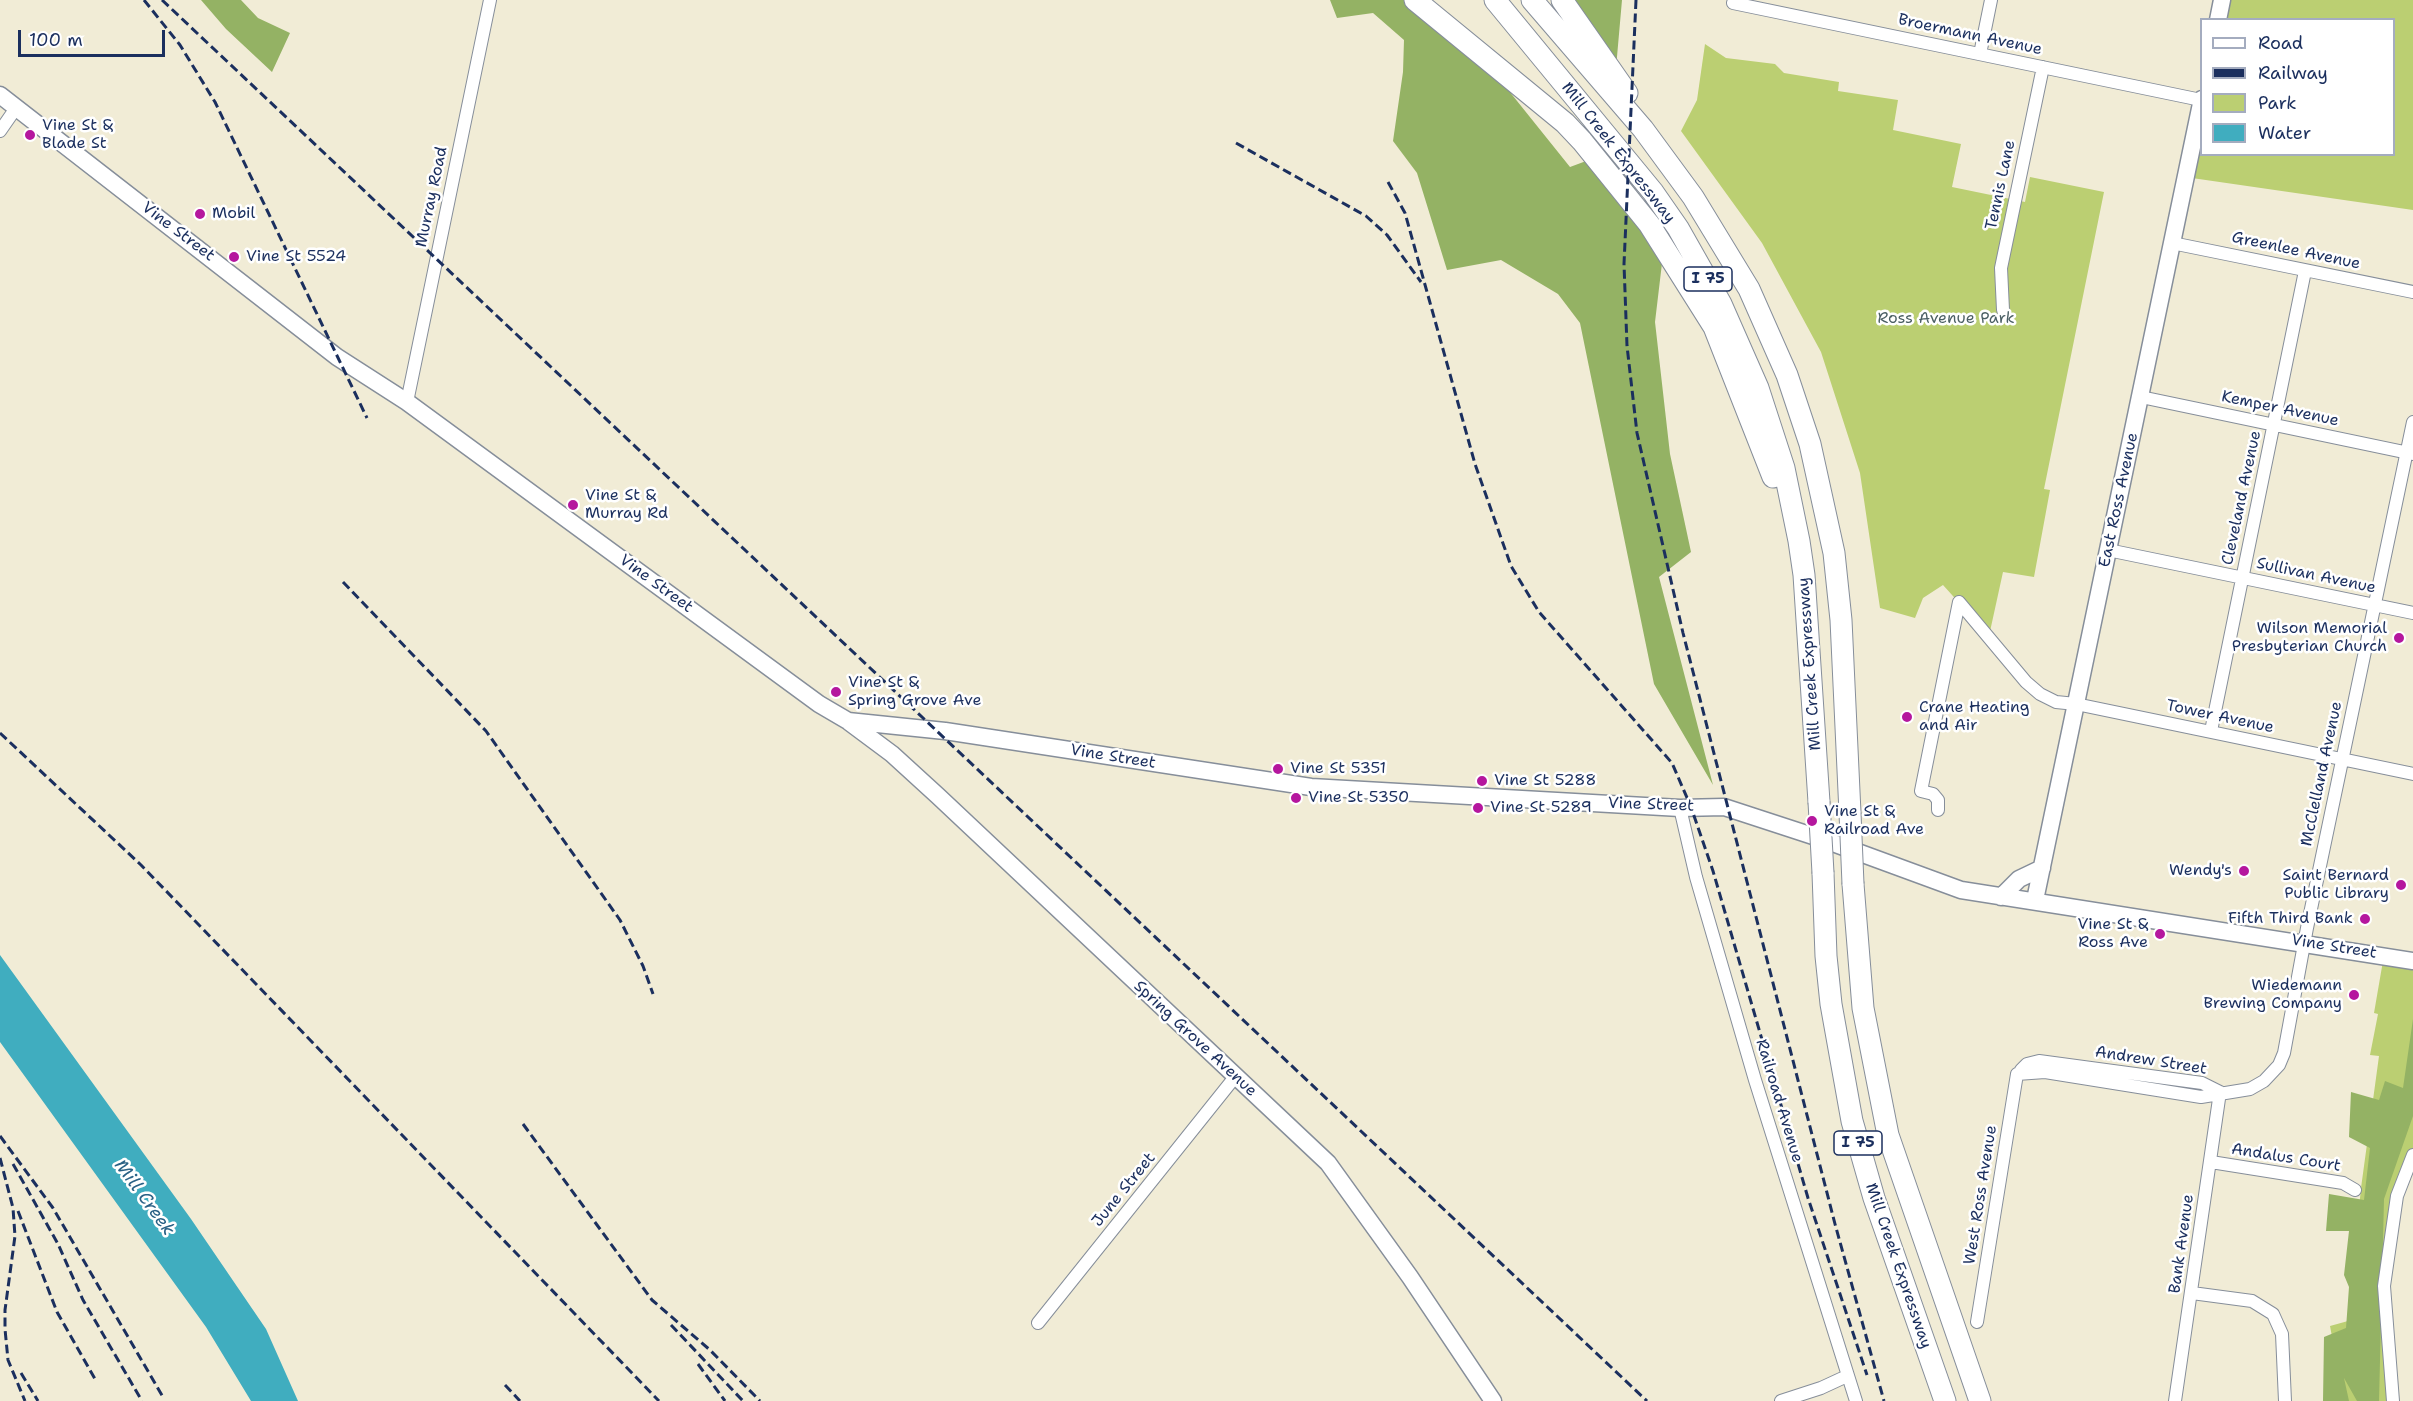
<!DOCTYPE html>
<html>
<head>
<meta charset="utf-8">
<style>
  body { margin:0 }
  #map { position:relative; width:2413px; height:1401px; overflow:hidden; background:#f1ecd6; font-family:"Shantell Sans",sans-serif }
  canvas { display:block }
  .legend { position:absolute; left:2200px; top:18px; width:195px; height:138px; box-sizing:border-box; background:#fff; border:2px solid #a4acbf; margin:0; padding:8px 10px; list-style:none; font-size:18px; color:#1b2f5e }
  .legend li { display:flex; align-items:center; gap:12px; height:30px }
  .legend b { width:30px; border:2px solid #a4acbf }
  .scale { position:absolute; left:18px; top:30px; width:147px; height:27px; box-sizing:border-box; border:3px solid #1b2f5e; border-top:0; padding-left:8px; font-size:18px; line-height:21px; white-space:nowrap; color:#1b2f5e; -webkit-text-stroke:4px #fff; paint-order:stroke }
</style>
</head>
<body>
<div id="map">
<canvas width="2413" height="1401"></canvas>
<ul class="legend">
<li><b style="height:8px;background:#fff"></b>Road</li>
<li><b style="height:8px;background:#1b2f5e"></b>Railway</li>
<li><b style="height:16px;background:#bbcf72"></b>Park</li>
<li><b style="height:16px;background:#40adbf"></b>Water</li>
</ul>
<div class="scale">100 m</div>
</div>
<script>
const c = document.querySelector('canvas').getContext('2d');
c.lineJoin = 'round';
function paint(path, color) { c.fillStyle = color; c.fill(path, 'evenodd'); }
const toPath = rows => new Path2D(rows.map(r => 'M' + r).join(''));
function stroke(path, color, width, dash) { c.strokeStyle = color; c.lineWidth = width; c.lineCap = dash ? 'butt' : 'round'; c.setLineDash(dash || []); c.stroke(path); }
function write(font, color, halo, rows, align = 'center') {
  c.font = font + ' "Shantell Sans",sans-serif'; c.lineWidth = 5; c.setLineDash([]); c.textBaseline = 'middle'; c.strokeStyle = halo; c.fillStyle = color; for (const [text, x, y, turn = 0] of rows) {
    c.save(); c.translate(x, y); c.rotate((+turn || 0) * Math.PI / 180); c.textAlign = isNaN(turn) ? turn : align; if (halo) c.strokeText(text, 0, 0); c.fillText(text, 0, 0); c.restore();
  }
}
const green = toPath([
  [2222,0,2413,0,2413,210,2185,177,2201,99,2202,154,2394,154,2394,20,2218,19],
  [1705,44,1726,58,1775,64,1784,73,1839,82,1838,91,1898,100,1893,130,1961,144,1952,187,2025,202,2030,177,2104,192,2044,489,2050,490,2034,577,2003,572,1989,636,1943,585,1923,598,1915,618,1880,608,1860,473,1821,352,1762,243,1681,131,1697,100],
  [2384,955,2413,961,2413,1155,2402,1180,2386,1273,2392,1401,2344,1401,2330,1326,2348,1321,2361,1188,2379,1056,2370,1055,2378,1014,2374,1013]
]);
const forest = toPath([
  [201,0,241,0,258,18,290,33,272,72,226,29],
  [1330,0,1410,0,1501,81,1570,167,1605,154,1665,238,1655,322,1670,454,1691,552,1659,577,1713,785,1654,684,1580,323,1558,294,1501,260,1447,270,1417,173,1393,141,1403,72,1404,40,1373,13,1337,18],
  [1565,0,1622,0,1616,68],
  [2413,1019,2413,1116,2384,1199,2379,1401,2357,1401,2344,1378,2349,1401,2323,1401,2324,1337,2346,1328,2349,1287,2344,1275,2349,1231,2326,1231,2329,1194,2364,1200,2370,1148,2349,1137,2351,1092,2379,1100,2385,1081,2403,1088]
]);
const water = toPath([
  [0,955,191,1219,266,1329,298,1401,251,1401,206,1327,0,1042]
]);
const street = toPath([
  [1733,3,2201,100],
  [1980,54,1991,0],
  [0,131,16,108],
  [2172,243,2413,292],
  [2003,310,2001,268,2043,67],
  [2141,397,2413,454],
  [407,402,490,0],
  [2108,550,2413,613],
  [1959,602,2026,682,2040,694,2056,702,2076,704,2413,774],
  [2211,731,2305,271],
  [1680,808,1696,877,1755,1080,1856,1401],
  [1938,810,1938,800,1933,794,1921,791,1959,602],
  [2021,1070,2027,1064,2039,1061,2202,1083,2220,1092],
  [2017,1074,2045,1072,2201,1097,2250,1089,2264,1081,2279,1065,2284,1053,2307,928,2413,422],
  [2211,1162,2343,1183,2355,1190],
  [2192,1293,2252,1301,2273,1314,2282,1334,2285,1401],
  [1977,1322,2017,1074],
  [1038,1323,1235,1077],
  [1781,1401,1821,1388,1847,1376],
  [2175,1401,2220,1092],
  [2393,1401,2384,1286,2397,1196,2413,1155]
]);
const secondary = toPath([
  [2218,20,2222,0],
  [0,95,337,357,407,402,819,704,848,721,945,731,1311,787,1680,808,1724,807,1822,839,1961,890,2413,961],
  [849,722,892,754,938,796,1328,1163,1410,1277,1493,1401],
  [2001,897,2019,879,2042,868],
  [2035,900,2202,99]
]);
const highway = toPath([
  [1415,0,1565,123,1582,141,1649,224,1714,327,1773,477],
  [1495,0,1653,192,1678,228,1721,304,1758,388,1784,468,1799,541,1804,575,1819,802],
  [1532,0,1643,129,1693,197,1749,289,1787,375,1810,444,1834,553,1841,620,1850,813],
  [1562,0,1627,93],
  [1823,873,1826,956,1831,1004,1852,1121,1874,1198,1945,1401],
  [1853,884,1863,1008,1888,1135,1980,1401]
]);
const rail = toPath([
  [144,0,180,45,215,102,367,418],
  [162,0,1647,1401],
  [1636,0,1624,264,1627,346,1637,433,1683,633,1835,1224,1884,1401],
  [1236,143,1366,216,1387,235,1421,282],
  [1388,182,1405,213,1475,464,1511,566,1539,612,1672,763,1691,807,1713,871,1808,1198,1867,1375],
  [343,582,486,731,620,920,643,966,653,994],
  [0,733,141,865,659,1401],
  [523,1124,652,1300,710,1350,760,1401],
  [0,1136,53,1208,163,1397],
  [0,1158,13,1208,15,1236,5,1310,5,1329,8,1360,25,1401],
  [13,1164,58,1244,83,1300,142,1401],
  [18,1211,57,1312,95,1379],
  [671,1325,743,1401],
  [698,1364,725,1401],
  [21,1373,38,1401],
  [505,1385,520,1401]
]);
const highwayBridge = toPath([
  [1819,802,1823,873],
  [1850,813,1853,884]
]);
const markers = [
  [30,135,6,"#b5179e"],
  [200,214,6,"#b5179e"],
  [234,257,6,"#b5179e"],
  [573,505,6,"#b5179e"],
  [2399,638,6,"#b5179e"],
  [836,692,6,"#b5179e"],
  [1907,717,6,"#b5179e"],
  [1278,769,6,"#b5179e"],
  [1482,781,6,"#b5179e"],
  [1296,798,6,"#b5179e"],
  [1478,808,6,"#b5179e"],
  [1812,821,6,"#b5179e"],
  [2244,871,6,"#b5179e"],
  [2401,885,6,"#b5179e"],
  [2365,919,6,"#b5179e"],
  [2160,934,6,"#b5179e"],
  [2354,995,6,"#b5179e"]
];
const shields = [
  [1708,279,48],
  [1858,1143,48]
];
const shieldNames = [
  ["I 75",1708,279],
  ["I 75",1858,1143]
];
const streetNames = [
  ["Broermann Avenue",1970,35,12],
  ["Mill Creek Expressway",1618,153,52],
  ["Tennis Lane",2001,185,-78],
  ["Murray Road",432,197,-78],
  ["Vine Street",178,232,37],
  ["Greenlee Avenue",2296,251,12],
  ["Kemper Avenue",2280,409,12],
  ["Cleveland Avenue",2242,498,-78],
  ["East Ross Avenue",2119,500,-78],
  ["Sullivan Avenue",2316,576,12],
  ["Vine Street",656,584,36],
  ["Mill Creek Expressway",1810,664,-94],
  ["Tower Avenue",2220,717,12],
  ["Vine Street",1113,757,9],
  ["McClelland Avenue",2322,774,-78],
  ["Vine Street",1651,805,2],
  ["Vine Street",2334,947,9],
  ["Spring Grove Avenue",1195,1039,43],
  ["Andrew Street",2151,1061,9],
  ["Railroad Avenue",1779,1101,73],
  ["Andalus Court",2286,1158,9],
  ["June Street",1124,1190,-51],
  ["West Ross Avenue",1981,1195,-81],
  ["Bank Avenue",2182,1244,-82],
  ["Mill Creek Expressway",1898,1266,71]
];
const poiNames = [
  ["Vine St &",42,126],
  ["Blade St",42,144],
  ["Mobil",212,214],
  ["Vine St 5524",246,257],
  ["Vine St &",585,496],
  ["Murray Rd",585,514],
  ["Wilson Memorial",2387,629,"right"],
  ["Presbyterian Church",2387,647,"right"],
  ["Vine St &",848,683],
  ["Spring Grove Ave",848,701],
  ["Crane Heating",1919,708],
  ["and Air",1919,726],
  ["Vine St 5351",1290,769],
  ["Vine St 5288",1494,781],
  ["Vine St 5350",1308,798],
  ["Vine St 5289",1490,808],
  ["Vine St &",1824,812],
  ["Railroad Ave",1824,830],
  ["Wendy's",2232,871,"right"],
  ["Saint Bernard",2389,876,"right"],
  ["Public Library",2389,894,"right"],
  ["Fifth Third Bank",2353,919,"right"],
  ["Vine St &",2148,925,"right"],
  ["Ross Ave",2148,943,"right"],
  ["Wiedemann",2342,986,"right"],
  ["Brewing Company",2342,1004,"right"]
];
const parkNames = [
  ["Ross Avenue Park",1946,319]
];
const waterNames = [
  ["Mill Creek",144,1198,54]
];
paint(green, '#bbcf72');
paint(forest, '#94b264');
paint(water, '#40adbf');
stroke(street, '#868e9a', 14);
stroke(secondary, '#868e9a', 19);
stroke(highway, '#868e9a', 23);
stroke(street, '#fff', 12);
stroke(secondary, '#fff', 16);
stroke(highway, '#fff', 21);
stroke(rail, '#1b2f5e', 3, [9, 4.5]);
stroke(highwayBridge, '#868e9a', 23, []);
stroke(highwayBridge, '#fff', 21);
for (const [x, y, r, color] of markers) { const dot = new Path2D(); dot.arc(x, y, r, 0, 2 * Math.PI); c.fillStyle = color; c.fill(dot); stroke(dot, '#fff', 2); }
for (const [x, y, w] of shields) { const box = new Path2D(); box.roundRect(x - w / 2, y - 12, w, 24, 4.5); c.fillStyle = '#fff'; c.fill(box); stroke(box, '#1b2f5e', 1.5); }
write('bold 15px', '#1b2f5e', null, shieldNames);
write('16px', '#1b2f5e', '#fff', streetNames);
write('16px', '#1b2f5e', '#fff', poiNames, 'left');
write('16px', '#4b5f64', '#fff', parkNames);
write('italic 18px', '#2a6185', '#fff', waterNames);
</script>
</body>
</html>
